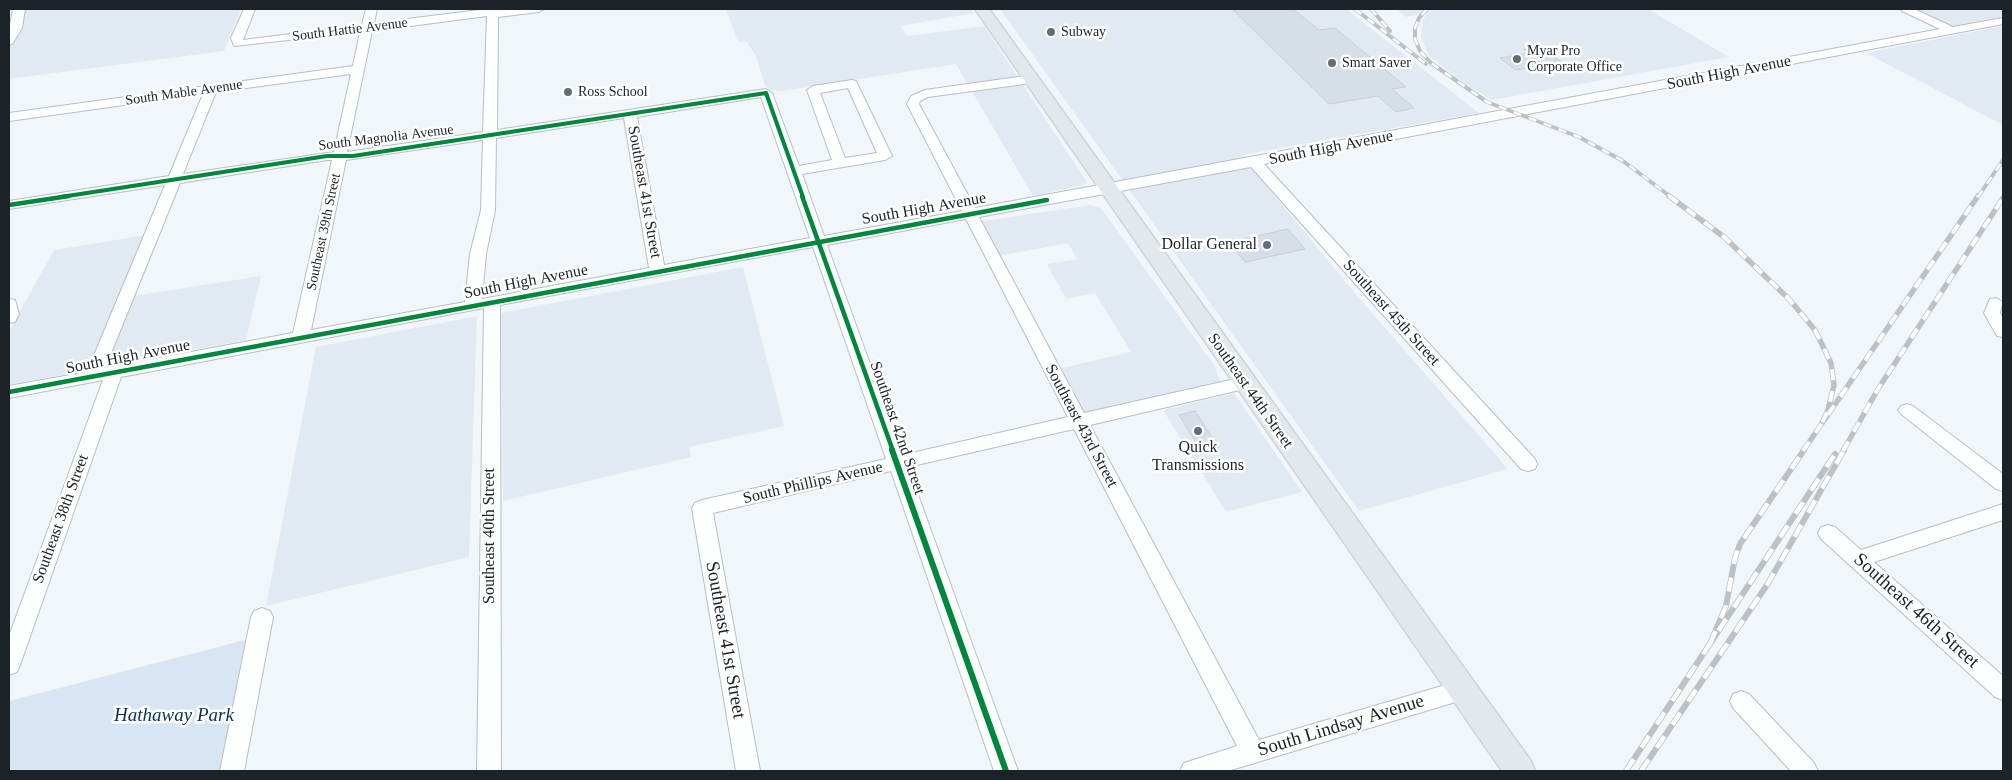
<!DOCTYPE html>
<html>
<head>
<meta charset="utf-8">
<style>
  body { margin:0 }
  #map { position:relative; width:2012px; height:780px; overflow:hidden; background:#f1f6fb; font-family:"Times New Roman",serif }
  canvas { display:block }
  .frame { position:absolute; inset:0; border:10px solid #1c2227; pointer-events:none }
</style>
</head>
<body>
<div id="map">
<canvas width="2012" height="780"></canvas>
<div class="frame"></div>
</div>
<script>
const c = document.querySelector('canvas').getContext('2d');
c.lineJoin = 'round';
function paint(path, color) { c.fillStyle = color; c.fill(path, 'evenodd'); }
const toPath = rows => new Path2D(rows.map(r => 'M' + r).join(''));
function stroke(path, color, width, dash) { c.strokeStyle = color; c.lineWidth = width; c.lineCap = dash ? 'butt' : 'round'; c.setLineDash(dash || []); c.stroke(path); }
function write(font, color, halo, rows, align = 'center') {
  c.font = font + ' "Times New Roman",serif'; c.lineWidth = 5; c.setLineDash([]); c.textBaseline = 'middle'; c.strokeStyle = halo; c.fillStyle = color; for (const [text, x, y, turn = 0] of rows) {
    c.save(); c.translate(x, y); c.rotate((+turn || 0) * Math.PI / 180); c.textAlign = isNaN(turn) ? turn : align; if (halo) c.strokeText(text, 0, 0); c.fillText(text, 0, 0); c.restore();
  }
}
const built = toPath([
  [25,9,241,9,224,51,9,79,9,47,21,29],
  [726,9,971,9,974,13,900,26,907,36,984,26,1087,182,1083,185,1033,196,956,64,782,91,770,90,765,86,756,56,746,41,738,42],
  [1000,9,1346,9,1479,113,1241,155,1359,298,1508,469,1359,511],
  [1396,9,1648,9,1729,57,1492,100,1467,85,1429,56,1421,37,1423,20,1427,13,1406,17],
  [1909,9,2003,9,2003,17,1949,27],
  [2003,26,2003,125,1866,53],
  [1091,205,1101,208,1214,365,1220,381,1093,412,1083,412,1058,369,1131,352,1095,293,1066,299,1047,264,1077,259,1068,243,998,256,981,225,983,221],
  [159,233,133,296,261,276,246,340,9,385,9,331,54,250],
  [743,267,784,426,689,447,691,457,503,501,501,313],
  [477,316,469,557,266,606,316,347],
  [1234,393,1302,492,1226,512,1163,410]
]);
const green = toPath([
  [245,640,222,771,9,771,9,701]
]);
const building = toPath([
  [1243,9,1293,9,1319,30,1335,28,1406,87,1392,89,1414,108,1396,112,1378,96,1329,104,1233,10,1243,9],
  [1539,47,1569,67,1553,70,1545,65,1516,70,1500,58,1529,53,1524,49,1539,47],
  [1288,229,1305,249,1245,262,1229,242,1288,229],
  [1195,411,1219,448,1202,452,1179,415,1195,411]
]);
const minor = toPath([
  [13,9,25,9,22,28,13,43,9,45,9,31,13,9],
  [244,9,255,9,243,40,362,25,366,9,377,9,374,23,488,9,544,9,539,12,498,17,497,130,766,89,772,93,799,166,832,160,807,90,813,86,852,80,856,81,892,156,885,160,802,174,824,236,962,211,907,104,911,96,925,90,1032,75,1038,79,1032,83,928,97,920,101,919,104,975,208,1940,29,1902,11,1901,9,1914,9,1953,27,2003,18,2003,24,1264,164,1535,459,1537,464,1535,469,1528,471,1521,469,1251,167,979,217,1084,413,1244,377,1250,379,1253,383,1250,387,1244,389,1090,425,1259,740,1462,680,1470,683,1473,690,1470,697,1462,700,1228,771,1180,771,1184,763,1237,746,1074,429,908,467,1018,771,994,771,891,471,713,513,760,771,736,771,692,508,695,503,702,500,886,459,813,247,500,305,501,771,477,771,484,308,121,377,20,665,17,672,9,675,9,636,103,380,9,398,9,386,87,372,165,185,9,209,9,201,169,176,203,94,9,121,9,113,353,66,360,32,234,46,231,38,244,9],
  [487,16,483,132,347,152,372,31,487,16],
  [351,74,334,152,183,174,216,92,351,74],
  [848,88,877,153,845,158,820,93,848,88],
  [761,97,810,238,664,265,637,117,761,97],
  [624,118,649,268,482,299,486,254,495,210,496,138,624,118],
  [483,140,481,210,470,254,465,302,311,330,346,160,483,140],
  [327,160,332,160,293,333,105,368,180,183,327,160],
  [966,219,1068,417,903,455,827,245,966,219],
  [1996,298,2003,302,2000,313,2003,318,2003,337,1997,336,1984,313,1990,299,1996,298],
  [9,299,15,300,19,314,15,322,9,323,9,299],
  [1907,404,1913,406,2003,474,2003,491,1996,489,1901,414,1898,410,1901,406,1907,404],
  [2003,504,2003,520,1874,562,2003,676,2003,700,1995,697,1821,539,1818,533,1821,527,1828,525,1835,527,1861,550,2003,504],
  [262,608,270,611,273,617,244,771,220,771,251,617,254,611,262,608],
  [1741,691,1749,694,1814,763,1818,771,1791,771,1733,708,1730,701,1733,694,1741,691]
]);
const major = toPath([
  [975,9,989,9,1531,761,1535,771,1502,771,975,9]
]);
const railFar2 = toPath([
  [1355,9,1426,64],
  [1371,9,1390,31],
  [1427,9,1419,18,1415,28,1415,39,1420,51,1431,63,1487,102,1579,137,1623,161,1671,197],
  [1978,197,2003,160]
]);
const railFar1 = toPath([
  [1669,196,1724,237,1788,298,1815,330,1831,363,1834,385,1828,410,1822,423],
  [1803,451,1978,196],
  [1843,451,1878,389,2003,198]
]);
const rail = toPath([
  [1710,644,1726,606,1735,558,1740,544,1804,450],
  [1626,771,1835,454],
  [1641,771,1767,585,1844,450]
]);
const cyclewayFar2 = toPath([
  [61,197,327,156,353,156,766,93,803,197]
]);
const cyclewayFar1 = toPath([
  [802,196,893,451],
  [9,205,69,196],
  [9,392,1047,200]
]);
const cycleway = toPath([
  [892,450,1006,771]
]);
const markers = [
  [1051,32,5,"#676c71"],
  [1517,59,5,"#676c71"],
  [1332,63,5,"#676c71"],
  [568,92,5,"#676c71"],
  [1267,245,5,"#676c71"],
  [1198,431,5,"#676c71"]
];
const farStreetnames = [
  ["South Hattie Avenue",350,30,-7],
  ["South Mable Avenue",184,93,-8],
  ["South Magnolia Avenue",386,138,-7],
  ["Southeast 39th Street",324,232,-78]
];
const farPoinames = [
  ["Subway",1061,32],
  ["Myar Pro",1527,51],
  ["Corporate Office",1527,67],
  ["Smart Saver",1342,63],
  ["Ross School",578,92]
];
const streetNames = [
  ["South High Avenue",1729,73,-11],
  ["South High Avenue",1331,148,-11],
  ["Southeast 41st Street",644,192,80],
  ["South High Avenue",924,209,-10],
  ["South High Avenue",526,282,-11],
  ["Southeast 45th Street",1391,313,48],
  ["South High Avenue",128,357,-11],
  ["Southeast 44th Street",1250,391,55],
  ["Southeast 43rd Street",1081,426,62],
  ["Southeast 42nd Street",897,428,71],
  ["South Phillips Avenue",813,483,-13],
  ["Southeast 38th Street",61,519,-70],
  ["Southeast 40th Street",490,536,-90]
];
const poiNames = [
  ["Dollar General",1257,245],
  ["Quick",1198,448,"center"],
  ["Transmissions",1198,466,"center"]
];
const nearStreetnames = [
  ["Southeast 46th Street",1916,611,42],
  ["Southeast 41st Street",725,640,80],
  ["South Lindsay Avenue",1341,726,-17]
];
const nearParknames = [
  ["Hathaway Park",174,716]
];
paint(built, '#e1eaf3');
paint(green, '#d8e6f4');
paint(building, '#d6dfe8');
stroke(building, '#c9ced3', 1);
stroke(minor, '#b9bec3', 2);
stroke(major, '#d1d4d6', 3);
paint(minor, '#fdfefe');
paint(major, '#e3e8ec');
stroke(railFar2, '#bfc0c2', 4);
stroke(railFar1, '#bfc0c2', 5.5);
stroke(rail, '#bfc0c2', 6);
stroke(railFar2, '#fff', 2.5, [8]);
stroke(railFar1, '#fff', 4, [11]);
stroke(rail, '#fff', 4.5, [14]);
stroke(cyclewayFar2, '#00873e', 4);
stroke(cyclewayFar1, '#00873e', 4.5);
stroke(cycleway, '#00873e', 6);
for (const [x, y, r, color] of markers) { const dot = new Path2D(); dot.arc(x, y, r, 0, 2 * Math.PI); c.fillStyle = color; c.fill(dot); stroke(dot, '#fff', 2); }
write('14px', '#1c2227', '#fff', farStreetnames);
write('14px', '#1c2227', '#fff', farPoinames, 'left');
write('16px', '#1c2227', '#fff', streetNames);
write('16px', '#1c2227', '#fff', poiNames, 'right');
write('19px', '#1c2227', '#fff', nearStreetnames);
write('italic 19px', '#093252', '#fff', nearParknames);
</script>
</body>
</html>
